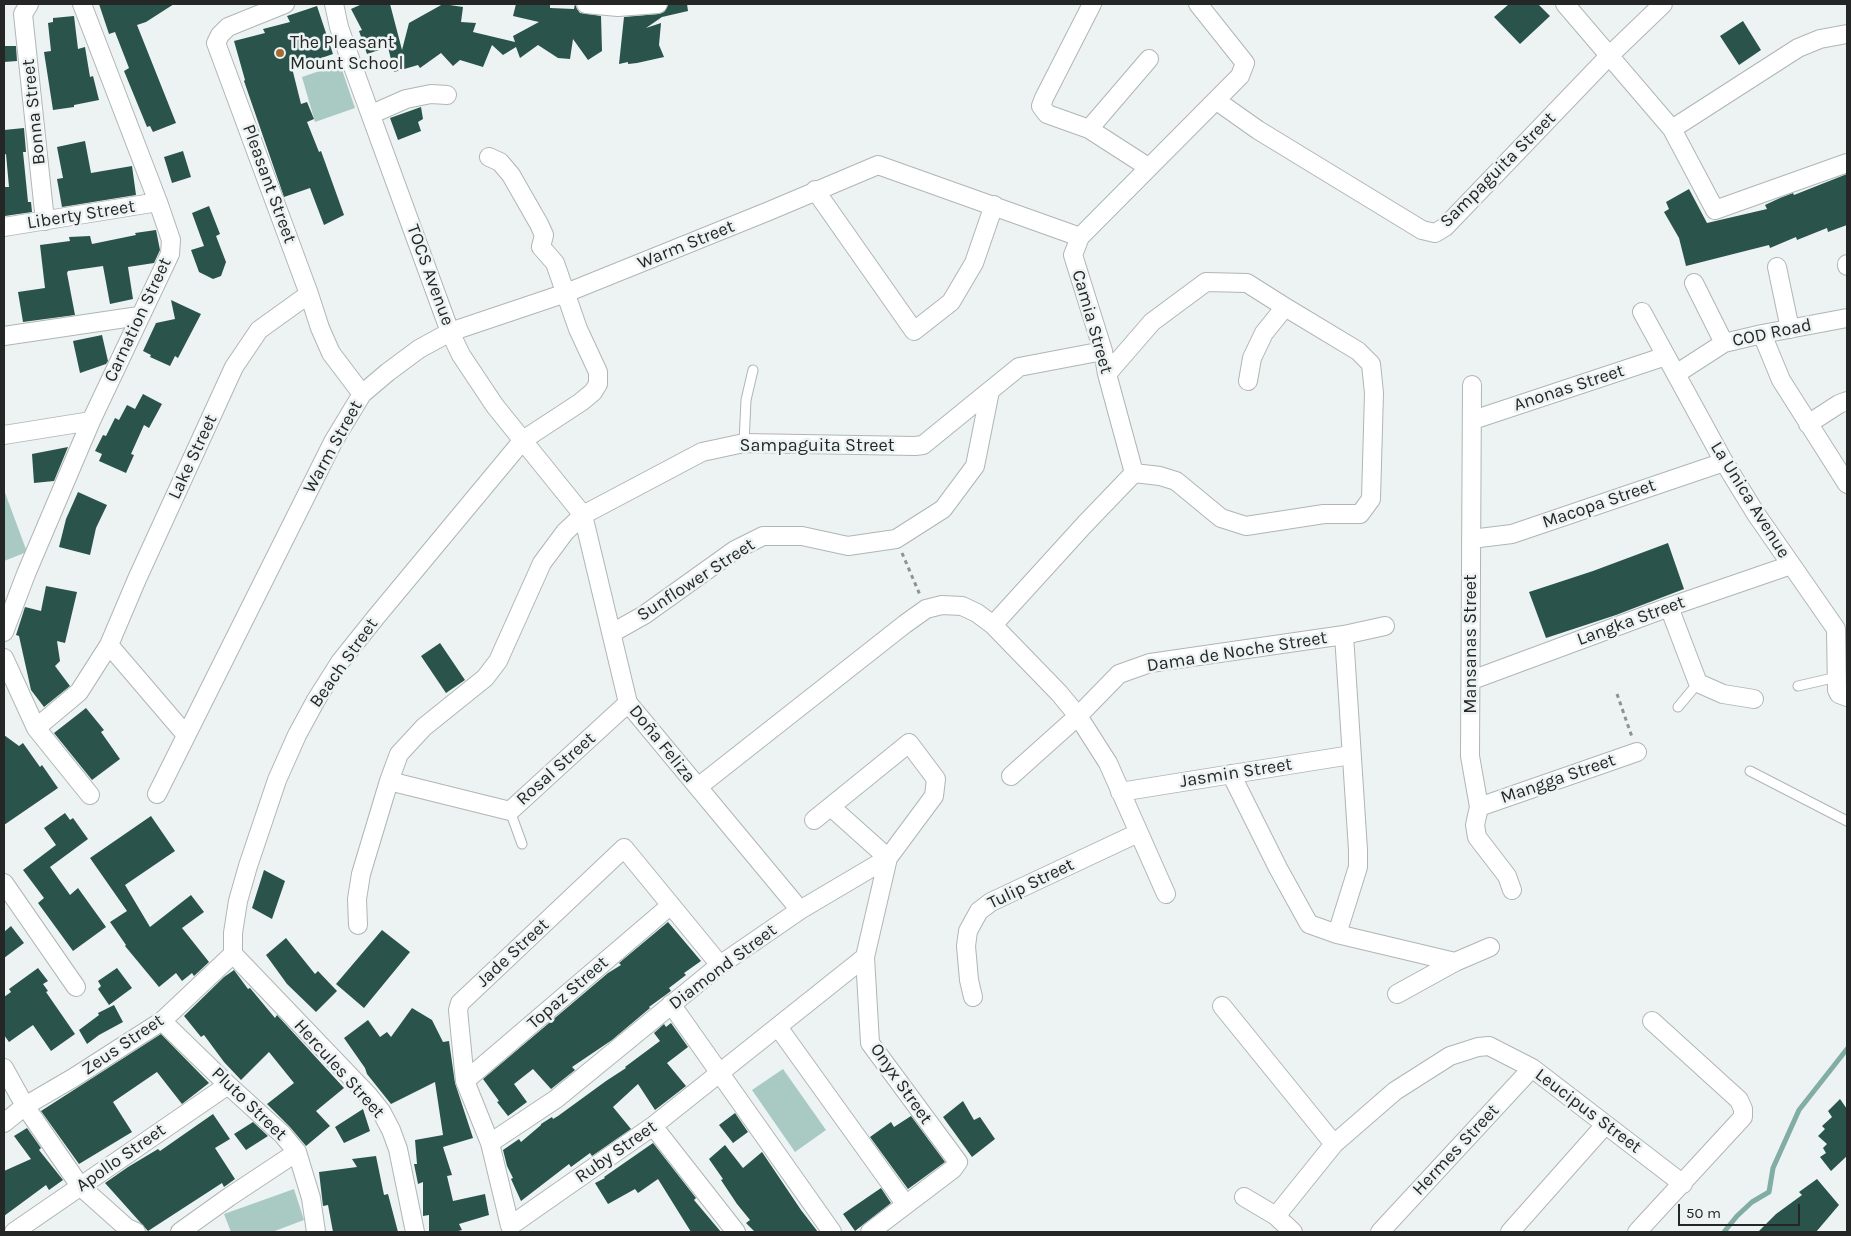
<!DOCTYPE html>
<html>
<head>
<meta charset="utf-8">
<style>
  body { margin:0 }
  #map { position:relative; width:1851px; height:1236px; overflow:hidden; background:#ecf3f2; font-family:Karla,sans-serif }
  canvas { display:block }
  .frame { position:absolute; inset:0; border:5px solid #252727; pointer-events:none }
  .scale { position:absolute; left:1678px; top:1204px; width:122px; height:22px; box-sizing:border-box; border:2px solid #252727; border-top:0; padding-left:6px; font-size:15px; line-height:18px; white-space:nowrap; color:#252727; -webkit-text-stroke:4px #ecf3f2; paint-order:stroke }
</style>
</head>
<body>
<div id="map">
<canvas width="1851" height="1236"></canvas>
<div class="frame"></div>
<div class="scale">50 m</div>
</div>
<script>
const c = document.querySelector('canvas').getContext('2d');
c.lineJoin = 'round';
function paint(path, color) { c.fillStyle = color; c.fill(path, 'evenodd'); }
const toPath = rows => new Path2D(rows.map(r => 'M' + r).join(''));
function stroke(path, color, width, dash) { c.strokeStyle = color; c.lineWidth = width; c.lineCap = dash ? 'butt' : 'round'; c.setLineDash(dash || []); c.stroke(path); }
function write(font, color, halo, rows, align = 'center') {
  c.font = font + ' Karla,sans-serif'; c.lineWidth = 5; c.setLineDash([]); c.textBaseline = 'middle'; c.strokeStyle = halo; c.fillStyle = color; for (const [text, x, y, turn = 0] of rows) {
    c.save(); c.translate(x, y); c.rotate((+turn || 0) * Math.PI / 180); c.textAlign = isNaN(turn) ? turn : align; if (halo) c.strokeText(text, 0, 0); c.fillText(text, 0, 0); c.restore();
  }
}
const green = toPath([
  [340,64,355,108,315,122,302,77],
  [4,490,27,552,4,561],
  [783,1069,826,1130,795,1152,752,1090],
  [294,1189,304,1220,272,1232,231,1232,224,1214]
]);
const stream = toPath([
  [1724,1232,1737,1216,1752,1202,1769,1192,1773,1168,1799,1110,1847,1049]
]);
const building = toPath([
  [99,4,174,4,146,22,137,25,176,123,153,132,150,126,147,127,124,71,129,68,115,32,109,34],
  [362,4,390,4,402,50,409,23,443,4,463,7,461,22,476,23,473,32,515,42,513,36,539,22,513,16,516,4,550,4,550,8,574,9,575,4,577,9,580,13,601,16,602,51,588,60,573,39,570,59,558,58,538,45,520,58,516,47,503,55,492,45,483,67,460,60,453,66,441,53,420,68,418,65,394,72,388,47,367,54,359,31,362,30,351,9],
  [687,4,688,11,662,17,646,28,661,23,659,45,664,57,637,63,628,64,628,62,619,64,624,17,659,14,664,12,668,5],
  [1509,4,1538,4,1550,16,1520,44,1494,17],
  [317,6,333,54,292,68,301,104,307,102,314,119,307,122,319,152,321,151,344,215,324,225,310,188,284,197,244,81,245,80,234,41,265,33,263,29,290,22,287,16],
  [74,16,78,49,85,47,90,77,93,76,99,100,74,105,74,107,53,110,44,52,51,51,48,23,53,22,53,18],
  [1743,21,1761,50,1739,65,1720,36],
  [4,46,16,46,17,61,4,62],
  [421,107,423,119,418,122,421,131,398,140,390,118],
  [24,128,26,152,23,152,28,202,31,202,32,212,5,216,4,187,9,187,6,154,4,155,4,130],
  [85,141,91,173,132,166,136,195,62,207,57,179,63,178,57,147],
  [183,151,191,177,172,183,164,157],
  [1847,174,1847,225,1828,232,1827,228,1797,240,1796,237,1770,248,1769,245,1686,266,1679,238,1664,212,1669,209,1666,202,1689,189,1707,223,1767,209,1765,205,1780,198,1793,193,1794,195],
  [209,206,220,234,216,236,226,262,221,276,213,279,199,272,191,250,204,246,192,213],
  [156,230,160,250,154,263,128,267,133,299,110,304,103,266,68,271,67,273,75,315,23,322,18,292,45,288,40,245,70,241,69,237,90,236,92,244,136,235,135,233],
  [171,300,201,314,178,358,175,356,170,366,150,357,151,355,143,351,156,323,175,319],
  [102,335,108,361,106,364,80,373,73,341],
  [143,394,162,404,149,428,144,425,131,454,134,455,126,473,99,461,102,454,95,451,103,435,106,436,115,418,119,420,127,405,135,409],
  [68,447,54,481,34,483,32,454],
  [78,492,107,505,96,528,90,555,59,547,66,519],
  [1668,543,1684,589,1616,615,1546,638,1529,592,1593,571],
  [46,586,77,592,65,643,57,641,60,661,55,666,70,686,44,707,31,690,19,636,16,635,25,607,41,611],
  [440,643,465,680,446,693,421,656],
  [86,708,104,730,101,732,120,759,92,780,54,733],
  [4,735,19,746,23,743,40,767,42,765,58,788,4,825],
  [65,813,70,820,73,818,88,839,50,867,70,895,78,888,106,927,73,951,38,903,44,898,23,870,56,845,44,828],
  [151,816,175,851,125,885,150,927,191,895,204,912,182,928,209,962,194,976,192,973,182,981,176,973,159,987,125,946,126,945,110,922,127,911,90,858],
  [264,870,285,881,272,919,252,908],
  [668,922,701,961,684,973,686,975,669,988,671,991,649,1007,650,1008,612,1040,572,1067,575,1070,551,1089,533,1069,514,1084,527,1102,508,1116,497,1102,499,1101,483,1079,608,973,621,965,619,963],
  [11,926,24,943,4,958,4,932],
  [382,930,410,952,364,1008,336,984],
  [286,938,315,974,318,971,337,991,316,1012,287,984,266,955],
  [38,968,48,981,43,984,48,991,46,992,75,1034,51,1051,33,1025,9,1042,4,1035,4,997,11,992,9,989],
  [117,968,132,988,109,1005,98,989,101,986,98,981],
  [234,970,248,989,250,988,275,1018,277,1015,344,1088,316,1111,330,1126,306,1146,290,1127,267,1104,294,1083,269,1052,241,1080,224,1062,204,1035,201,1037,184,1016,224,977],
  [114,1005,123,1022,99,1035,87,1044,79,1030,99,1015,98,1013],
  [412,1008,432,1020,443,1042,449,1041,455,1083,473,1138,443,1147,452,1175,447,1176,453,1201,485,1194,489,1215,459,1224,462,1230,454,1232,429,1232,429,1215,423,1216,423,1182,418,1184,414,1164,417,1164,415,1140,443,1135,435,1082,391,1104,367,1074,365,1068,344,1038,368,1020,380,1037,387,1032,391,1037],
  [671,1023,688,1047,667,1063,686,1086,655,1110,638,1084,613,1107,631,1129,592,1156,590,1153,571,1167,569,1164,521,1201,511,1179,513,1178,507,1166,503,1150,519,1139,521,1142,541,1125,541,1124,552,1117,553,1119,558,1116,606,1081,626,1068,625,1067,660,1041,654,1033,664,1024,666,1027],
  [161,1034,209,1083,182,1104,157,1072,113,1102,132,1132,79,1164,41,1111],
  [1840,1099,1847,1109,1847,1156,1831,1171,1820,1157,1826,1153,1823,1148,1827,1144,1818,1136,1825,1129,1822,1126,1832,1117,1828,1111],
  [963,1101,974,1120,980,1117,995,1139,972,1157,943,1117],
  [363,1109,370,1131,344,1143,335,1127],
  [735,1113,748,1132,733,1143,719,1125],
  [213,1114,230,1139,215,1148,235,1179,224,1187,222,1183,148,1231,105,1183,128,1167,158,1149,160,1151],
  [911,1116,945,1162,908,1189,870,1137,891,1122,894,1127],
  [253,1122,268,1136,246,1150,234,1134],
  [27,1128,41,1148,39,1150,63,1180,49,1190,46,1185,4,1216,4,1171,31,1159,14,1136],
  [653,1143,696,1198,694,1200,721,1232,691,1232,658,1179,638,1193,635,1189,608,1204,595,1183,605,1178,604,1177],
  [725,1145,743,1168,762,1152,801,1210,818,1232,755,1232,746,1223,750,1220,737,1204,721,1180,723,1179,709,1159],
  [376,1156,384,1195,388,1194,398,1232,333,1232,328,1205,323,1206,319,1172,357,1167,352,1159],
  [1817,1179,1839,1205,1816,1232,1758,1232,1776,1214,1802,1195,1799,1192],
  [881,1188,891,1203,855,1231,843,1214]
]);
const path = toPath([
  [902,553,920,595],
  [1617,694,1632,737]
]);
const service = toPath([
  [744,443,746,400,753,370],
  [1798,686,1837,677],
  [1678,707,1698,683],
  [1750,771,1847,821],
  [510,811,522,844]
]);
const minor = toPath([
  [29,4,23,14,45,221],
  [285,4,228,27,220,35,216,43,309,294,320,328,331,353,362,394],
  [334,4,339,27,348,53,450,332,461,355,495,406,583,515,628,703,800,910],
  [586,4,618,7,658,4],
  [1092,4,1044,98,1041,106,1047,114,1089,129,1148,167],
  [1565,4,1672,129,1715,210,1847,163],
  [1217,101,1258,130,1422,230,1435,233,1445,227,1610,55,1663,4],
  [372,114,406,99,431,94,447,95],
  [1089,129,1149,59],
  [1672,129,1798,48,1820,39,1847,34],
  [815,190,914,331,951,302,974,263,994,205],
  [4,227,158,202],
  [1847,264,1847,266],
  [1777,267,1790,329],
  [1694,283,1724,343],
  [1642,312,1724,462,1756,514,1836,629,1837,690,1839,694,1847,697],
  [1762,334,1781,380,1847,484],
  [4,336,139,316],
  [1107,374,1152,322,1206,282,1247,283,1285,307,1358,351,1371,364,1374,393,1371,499,1360,514,1324,514,1246,526,1221,518,1176,481,1160,476,1134,473],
  [1676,374,1724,343,1762,334,1847,318],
  [1248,381,1252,358,1264,333,1285,307],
  [1472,385,1470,756,1479,807,1475,825,1477,837,1507,876,1512,890],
  [1473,420,1666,356],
  [1808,424,1839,404,1847,401],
  [4,435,91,421],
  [1134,473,1107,374,1103,351,1073,255,1080,237,1240,76,1245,63,1198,4],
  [1471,539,1512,534,1724,462],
  [1669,607,1698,683,1723,694,1754,699],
  [993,625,1085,524,1134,473],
  [4,632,26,574,91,421,170,254,171,240,158,202,82,4],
  [612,633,644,615,735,550,763,536,802,536,848,546,896,539,943,509,975,466,990,391],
  [109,645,186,735],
  [4,658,36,728,90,795],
  [1472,680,1669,607,1791,565],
  [36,728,79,692,109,645,137,579,234,367,259,330,309,294],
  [1231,774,1278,868,1309,924,1337,934,1455,962],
  [1011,776,1078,716,1119,674,1150,663,1344,635,1385,626],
  [389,781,510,811,628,703],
  [698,787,905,624,926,609,942,605,962,606,977,613,993,625,1059,693,1078,716,1108,763,1166,894],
  [1120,792,1351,755],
  [157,794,333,442,362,394,388,372,419,349,450,332,566,293,769,211,878,165,1080,237],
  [831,807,888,858,865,957,870,1043,958,1162,953,1169,870,1232],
  [1479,807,1637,752],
  [4,883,76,987],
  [358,925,357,899,361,874,389,781,399,754,424,727,485,678,498,661,542,563,565,532,583,515,702,452,744,443,915,446,923,445,1019,367,1103,351],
  [1337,934,1358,867,1358,850,1344,635],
  [233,954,233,933,238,901,248,866,277,780,297,735,316,700,340,662,376,617,523,440,581,402,593,392,598,384,598,372,578,329,555,263,541,247,544,235,539,224,511,175,500,162,489,157],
  [233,954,369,1096,381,1111,391,1130,398,1149,415,1232],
  [720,965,624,848,460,1003,458,1010,465,1081,490,1143,510,1226,653,1126,865,957],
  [1397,994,1455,962,1490,947],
  [973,997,969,980,966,946,968,931,979,911,991,902,1138,833],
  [671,1004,832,1232],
  [1222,1006,1334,1144],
  [162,1021,228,1085,282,1134,297,1152,311,1198,316,1232],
  [778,1027,906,1205],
  [4,1068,25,1106,80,1186,127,1228,136,1232],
  [465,1081,671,905],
  [4,1123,25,1106,73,1078,162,1021,233,954],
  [653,1126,736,1232],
  [490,1143,556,1099,720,965,800,910,888,858,934,796,936,779,909,743,814,820],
  [1244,1197,1276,1216,1293,1232],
  [1276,1216,1334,1144,1395,1091,1450,1056,1478,1047,1489,1046,1532,1068,1683,1184],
  [14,1232,228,1085],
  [180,1232,229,1197,297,1152],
  [1380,1232,1532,1068],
  [1510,1232,1605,1125],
  [1637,1232,1743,1117,1743,1109,1739,1100,1652,1021]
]);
const markers = [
  [280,53,5,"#a86930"]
];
const poiNames = [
  ["The Pleasant",290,43],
  ["Mount School",290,64]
];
const streetNames = [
  ["Bonna Street",34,112,-96],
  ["Sampaguita Street",1498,170,-45],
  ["Pleasant Street",269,184,70],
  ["Liberty Street",81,215,-9],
  ["Warm Street",686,245,-22],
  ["TOCS Avenue",430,275,70],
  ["Carnation Street",138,320,-65],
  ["Camia Street",1092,322,74],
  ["COD Road",1772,333,-12],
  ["Anonas Street",1569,388,-18],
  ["Sampaguita Street",817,446],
  ["Warm Street",333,447,-61],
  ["Lake Street",193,457,-65],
  ["La Unica Avenue",1750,500,58],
  ["Macopa Street",1599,504,-19],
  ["Sunflower Street",696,580,-33],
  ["Langka Street",1631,621,-20],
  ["Mansanas Street",1471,644,-90],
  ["Dama de Noche Street",1237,652,-9],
  ["Beach Street",344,663,-55],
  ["Doña Feliza",662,744,51],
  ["Rosal Street",556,769,-42],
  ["Jasmin Street",1236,773,-9],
  ["Mangga Street",1558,779,-19],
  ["Tulip Street",1031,884,-26],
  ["Jade Street",513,953,-43],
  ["Diamond Street",723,967,-37],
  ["Topaz Street",568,993,-41],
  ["Zeus Street",123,1045,-34],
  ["Hercules Street",339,1069,48],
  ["Onyx Street",901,1084,55],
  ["Pluto Street",249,1104,44],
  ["Leucipus Street",1588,1111,37],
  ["Hermes Street",1456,1150,-47],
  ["Ruby Street",616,1152,-35],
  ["Apollo Street",121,1158,-35]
];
paint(green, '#a9cac3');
stroke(stream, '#82ada5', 5);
paint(building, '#2a534c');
stroke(service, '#afb6b5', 11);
stroke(minor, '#afb6b5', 20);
stroke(path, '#8e9392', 3, [4, 4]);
stroke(service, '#fff', 9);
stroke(minor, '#fff', 18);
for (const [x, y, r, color] of markers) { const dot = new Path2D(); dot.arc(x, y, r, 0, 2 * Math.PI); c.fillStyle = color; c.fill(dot); stroke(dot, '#ecf3f2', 2); }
write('18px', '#252727', '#ecf3f2', poiNames, 'left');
write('18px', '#252727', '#ecf3f2', streetNames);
</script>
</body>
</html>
